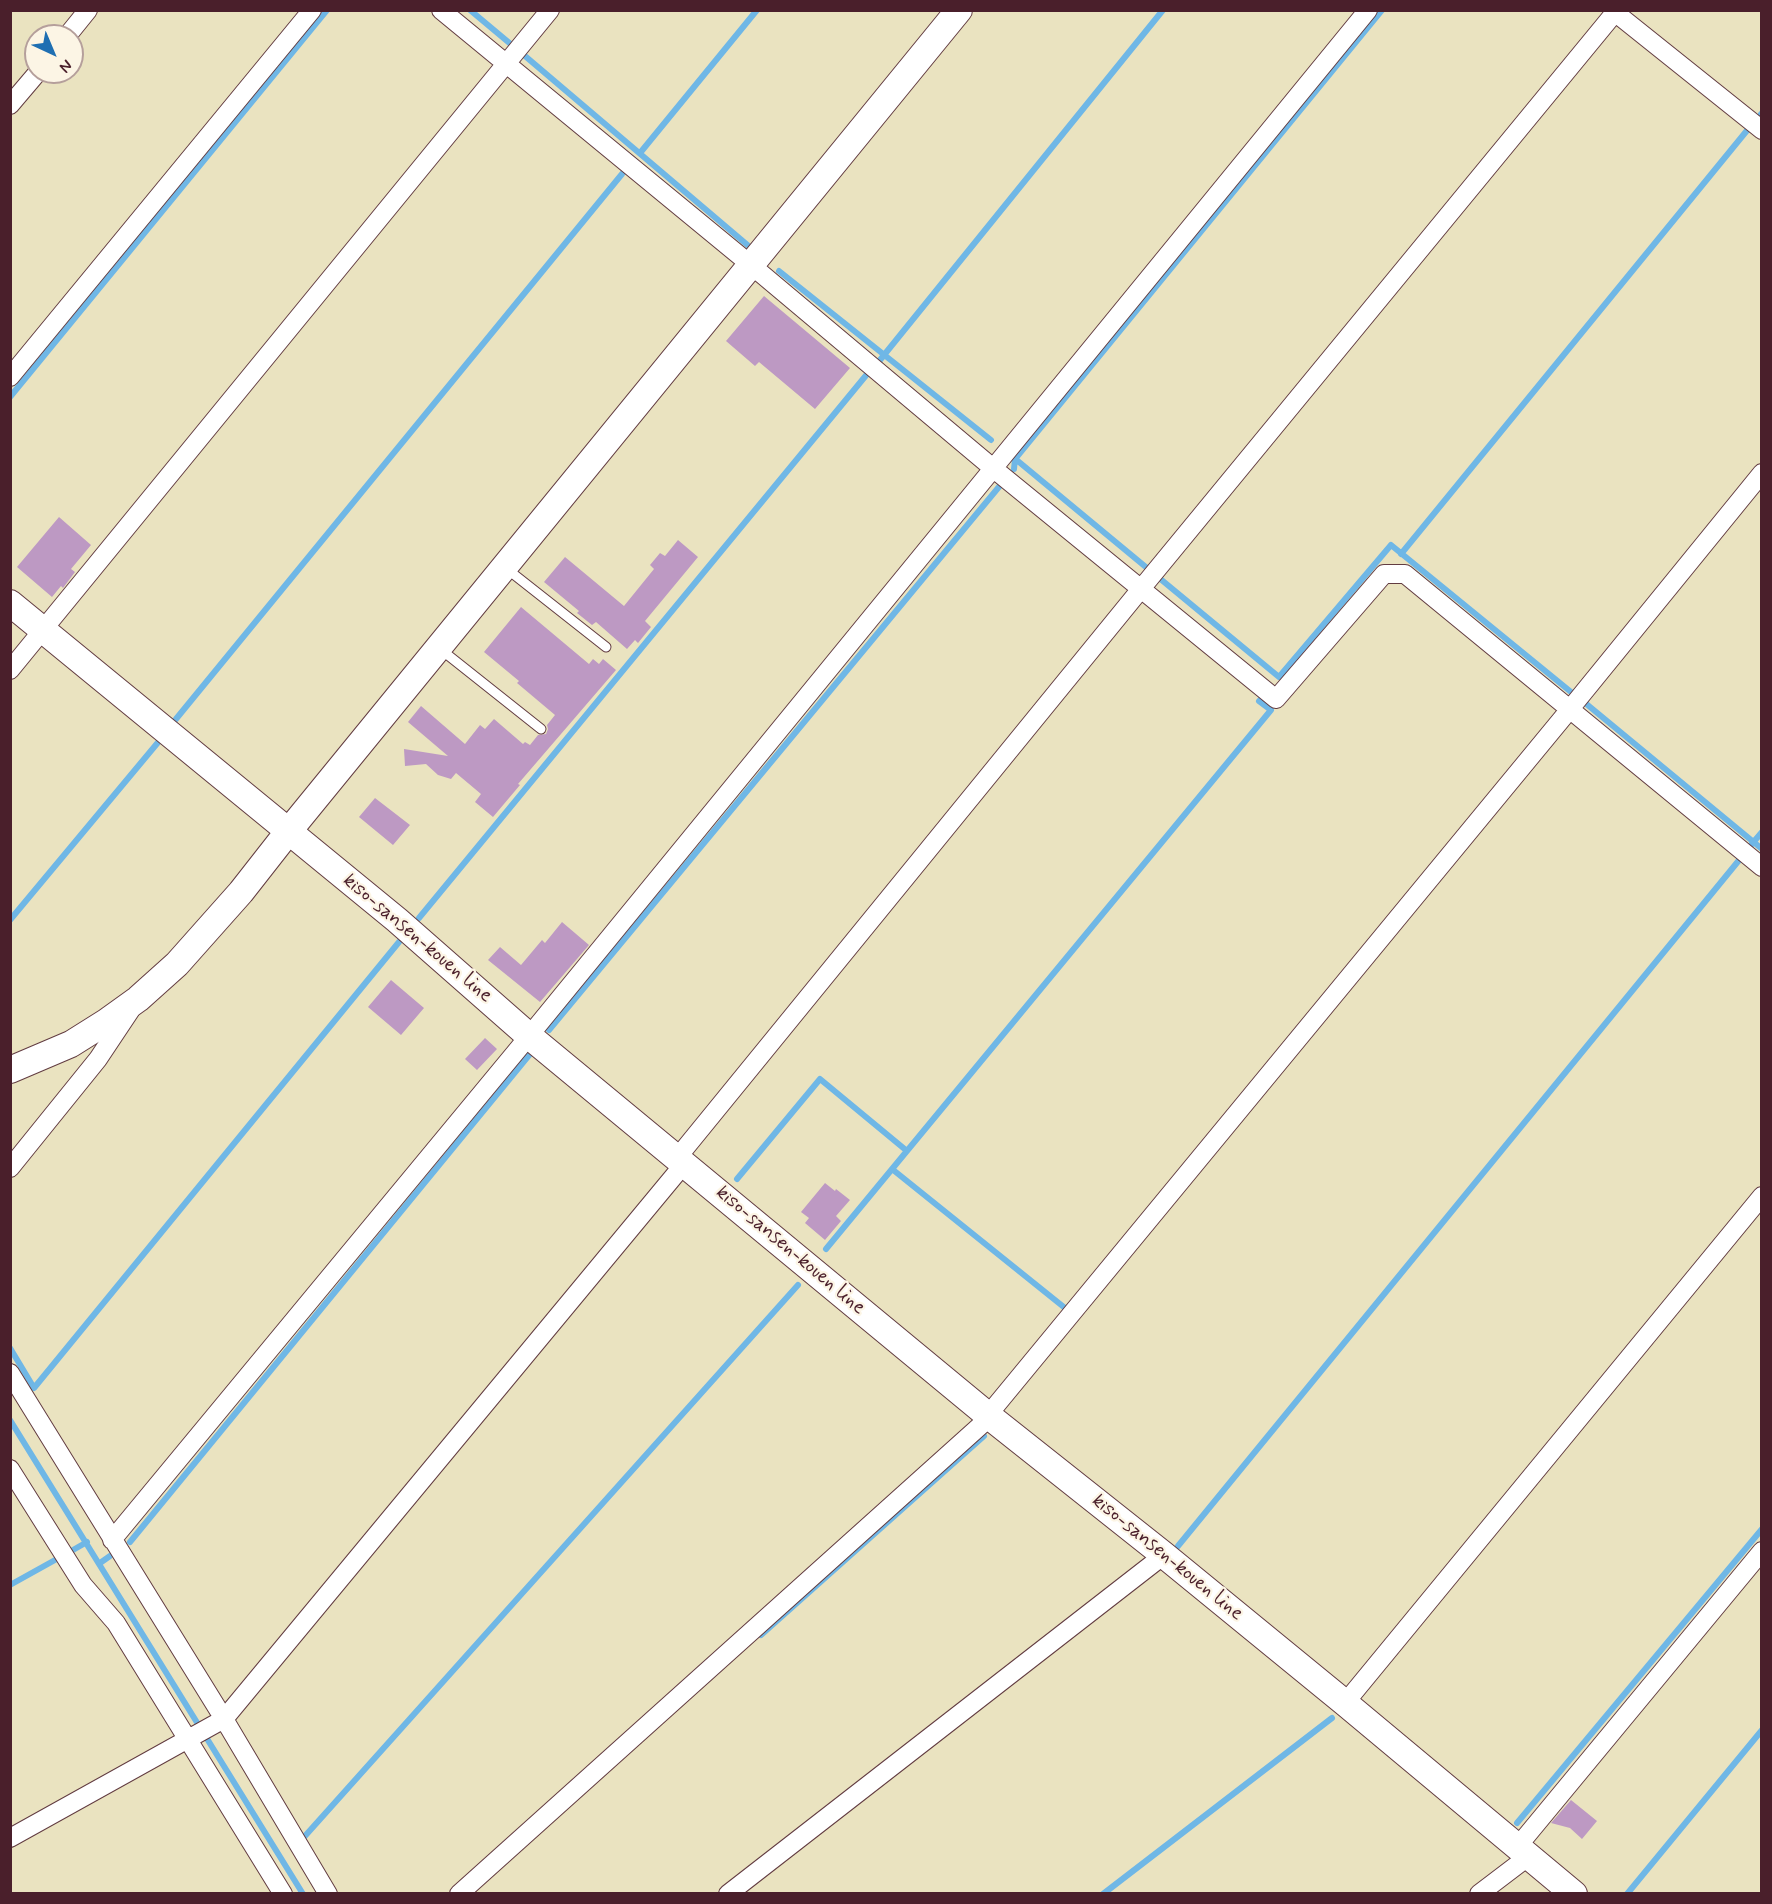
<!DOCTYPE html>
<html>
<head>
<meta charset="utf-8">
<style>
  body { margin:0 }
  #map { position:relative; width:1772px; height:1904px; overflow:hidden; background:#eae3c0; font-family:Mynerve,sans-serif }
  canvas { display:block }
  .frame { position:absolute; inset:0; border:12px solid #4a1f2b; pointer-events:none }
  .north { position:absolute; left:24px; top:24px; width:60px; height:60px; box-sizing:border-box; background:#fcf5e5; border:2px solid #b59f9b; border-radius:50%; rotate:136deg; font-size:16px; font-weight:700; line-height:24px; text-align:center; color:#4a1f2b }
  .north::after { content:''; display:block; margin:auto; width:21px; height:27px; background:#1f6fb2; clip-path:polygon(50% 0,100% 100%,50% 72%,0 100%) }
</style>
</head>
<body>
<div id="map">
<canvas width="1772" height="1904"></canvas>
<div class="frame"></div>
<div class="north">N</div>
</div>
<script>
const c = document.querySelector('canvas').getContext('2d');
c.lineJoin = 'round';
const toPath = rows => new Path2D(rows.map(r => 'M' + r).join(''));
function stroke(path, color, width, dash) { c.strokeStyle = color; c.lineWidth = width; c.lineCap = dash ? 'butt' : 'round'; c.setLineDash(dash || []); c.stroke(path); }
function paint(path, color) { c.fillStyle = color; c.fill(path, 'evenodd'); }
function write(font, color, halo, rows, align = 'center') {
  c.font = font + ' Mynerve,sans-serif'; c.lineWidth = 4.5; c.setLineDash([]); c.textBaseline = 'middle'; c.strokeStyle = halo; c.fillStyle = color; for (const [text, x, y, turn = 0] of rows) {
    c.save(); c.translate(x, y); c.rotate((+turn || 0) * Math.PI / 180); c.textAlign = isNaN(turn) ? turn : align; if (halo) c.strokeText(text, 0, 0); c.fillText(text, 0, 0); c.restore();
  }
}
const stream = toPath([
  [470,10,513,46],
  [525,56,751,248],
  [1761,114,1762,113],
  [640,153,757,10],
  [779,271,991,440],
  [880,360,1163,10],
  [10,397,327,10],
  [1013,457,1147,568],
  [1014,469,1015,459,1382,10],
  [1401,554,1749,128],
  [1158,577,1279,677,1391,545,1571,692],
  [1584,702,1762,849],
  [176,719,622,174],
  [1751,845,1762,832],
  [419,918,868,373],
  [10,920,160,740],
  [549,1030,1003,482],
  [892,1169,1065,1308],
  [737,1179,820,1079,907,1151],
  [826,1249,1271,710,1259,701,1263,697],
  [10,1348,34,1388,399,942],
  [10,1420,303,1894],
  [130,1542,530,1054],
  [1178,1546,1740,859],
  [73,1550,87,1542],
  [100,1563,110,1556],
  [10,1585,55,1560],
  [761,1635,984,1436],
  [1517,1823,1762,1529],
  [305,1836,798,1285],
  [1103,1894,1332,1718],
  [1627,1894,1762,1730]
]);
const building = toPath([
  [764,296,850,368,815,409,759,362,755,366,726,341],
  [59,517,91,545,71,569,75,572,63,588,61,586,52,597,17,567],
  [678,540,698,557,645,621,651,627,638,643,635,640,627,649,596,622,592,625,577,613,579,611,544,582,565,557,624,606,654,569,650,565,660,553,665,556],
  [521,607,589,664,593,659,599,664,603,659,616,670,518,784,520,785,493,817,475,802,481,794,456,773,451,779,438,775,426,764,405,766,404,749,448,756,408,722,421,706,465,744,480,725,485,729,494,719,523,744,525,742,530,745,538,735,546,734,548,729,547,725,555,715,517,683,519,681,484,652],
  [375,798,410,825,393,845,359,817],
  [562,922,589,945,540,1002,488,960,500,947,521,965,542,940,545,943],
  [391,980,424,1008,401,1035,368,1007],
  [485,1038,497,1049,477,1070,465,1059],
  [825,1183,835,1191,836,1189,850,1200,836,1216,841,1221,825,1240,805,1223,809,1218,801,1212],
  [1571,1800,1597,1821,1582,1839,1570,1828,1551,1823]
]);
const lane = toPath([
  [507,569,606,647],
  [439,648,541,729]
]);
const street = toPath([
  [441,10,751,265,994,469,1276,699,1384,574,1405,574,1762,867],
  [1612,10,1762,130],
  [67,36,88,10],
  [10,105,38,72],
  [10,377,312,10],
  [10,670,550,10],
  [677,1158,1140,590,1617,10],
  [10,1168,98,1059,130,1011],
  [10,1373,224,1719,328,1894],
  [988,1415,1570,709,1762,473],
  [10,1469,83,1585,116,1623,283,1894],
  [112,1540,529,1036,1368,10],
  [1345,1703,1762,1196],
  [10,1838,224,1719,684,1164],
  [1518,1846,1762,1551],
  [459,1894,990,1417],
  [728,1894,1164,1555],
  [1479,1894,1529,1856]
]);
const secondary = toPath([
  [10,603,397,920,529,1036,990,1417,1164,1555,1345,1703,1574,1894],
  [10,1070,71,1044,106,1022,138,999,177,964,241,892,288,832,959,10]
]);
const streetNames = [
  ["kiso-sansen-kouen line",417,939,40],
  ["kiso-sansen-kouen line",790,1251,40],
  ["kiso-sansen-kouen line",1167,1558,39]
];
stroke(stream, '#6fb7e6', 6);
paint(building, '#bd99c3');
stroke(lane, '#623c41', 11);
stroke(street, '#623c41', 20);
stroke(secondary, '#623c41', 28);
stroke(lane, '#fff', 9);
stroke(street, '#fff', 18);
stroke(secondary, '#fff', 26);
write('20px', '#4a1f2b', '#fcf5e5', streetNames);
</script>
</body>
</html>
